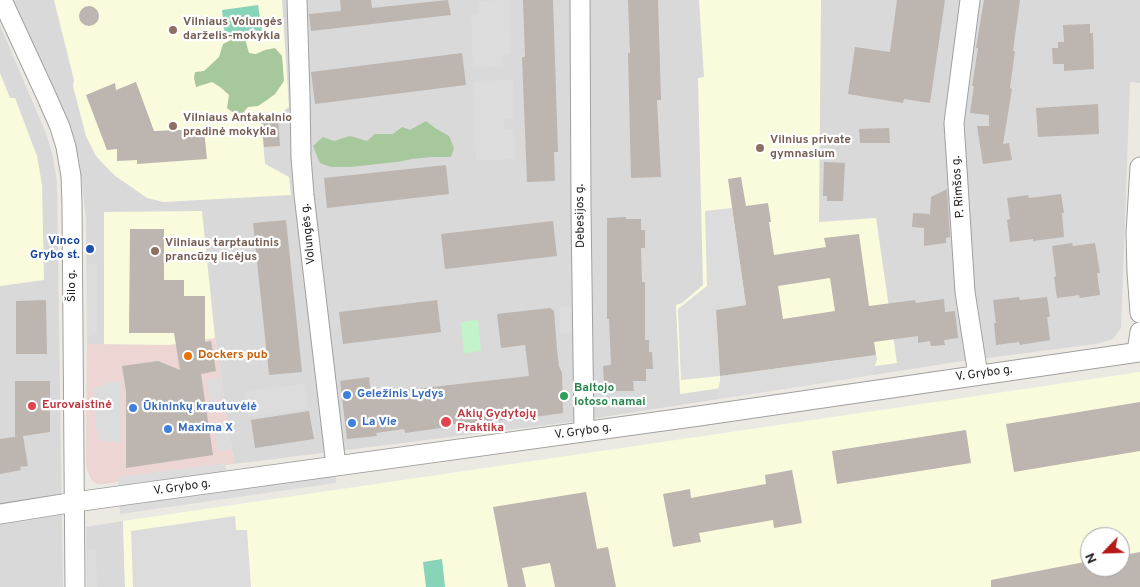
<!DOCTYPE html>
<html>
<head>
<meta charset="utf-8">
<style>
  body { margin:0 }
  #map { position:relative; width:1140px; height:587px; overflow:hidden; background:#ece9e3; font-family:Overpass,sans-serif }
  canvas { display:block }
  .north { position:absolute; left:1080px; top:527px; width:50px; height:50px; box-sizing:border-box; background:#fff; border:1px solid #a4a4a4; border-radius:50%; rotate:246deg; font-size:14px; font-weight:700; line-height:20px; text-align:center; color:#1c1c1c }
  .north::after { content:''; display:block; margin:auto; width:18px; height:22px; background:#b31915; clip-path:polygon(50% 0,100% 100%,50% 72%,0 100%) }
</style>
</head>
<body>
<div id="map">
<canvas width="1140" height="587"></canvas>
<div class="north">N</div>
</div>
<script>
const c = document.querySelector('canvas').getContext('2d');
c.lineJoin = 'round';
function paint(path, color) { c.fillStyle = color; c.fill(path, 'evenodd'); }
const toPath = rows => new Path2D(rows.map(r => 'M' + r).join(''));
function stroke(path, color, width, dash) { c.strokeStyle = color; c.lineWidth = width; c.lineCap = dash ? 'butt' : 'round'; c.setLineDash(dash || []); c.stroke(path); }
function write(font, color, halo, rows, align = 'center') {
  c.font = font + ' Overpass,sans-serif'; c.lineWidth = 4.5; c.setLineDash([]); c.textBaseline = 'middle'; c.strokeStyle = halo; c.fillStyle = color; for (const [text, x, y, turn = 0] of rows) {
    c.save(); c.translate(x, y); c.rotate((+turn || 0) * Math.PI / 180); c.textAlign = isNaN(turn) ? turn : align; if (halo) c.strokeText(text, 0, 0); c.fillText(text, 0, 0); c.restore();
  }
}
const residential = toPath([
  [9,0,1140,0,1140,83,1130,82,1121,328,1113,339,1096,344,956,362,571,422,234,464,215,338,169,345,87,344,86,218,79,158,65,120],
  [0,25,47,136,53,157,57,183,63,587,0,587],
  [123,521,125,587,87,587,86,527]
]);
const commercial = toPath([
  [215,338,234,464,105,484,97,484,92,481,87,470,86,462,87,344,169,345]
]);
const education = toPath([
  [54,0,282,0,289,107,278,115,261,117,265,164,289,177,291,195,163,202,147,198,114,175,96,156,86,136,73,86,74,80],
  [699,0,821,0,819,222,876,218,897,363,680,394,676,305,682,303,703,285,698,78,704,77],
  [0,73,10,98,15,98,37,156,42,185,44,280,0,286],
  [202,211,215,338,169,345,104,344,104,212],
  [1140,372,1140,587,125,587,123,521],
  [1090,537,1120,537,1120,567,1090,567]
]);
const forest = toPath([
  [235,38,245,39,249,53,256,54,265,50,275,48,282,56,284,81,275,94,267,100,258,106,248,107,243,113,235,114,227,108,229,95,220,87,212,82,196,87,194,78,195,72,204,71,219,57,223,44],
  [426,121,435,128,449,136,454,148,451,157,432,157,412,159,397,162,350,167,331,167,320,163,313,146,323,137,334,141,350,136,367,141,375,134,393,134,402,127,410,130]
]);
const park = toPath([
  [478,320,481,351,464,353,461,322]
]);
const pitch = toPath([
  [258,5,262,31,225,36,222,10],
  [442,559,445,587,426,587,423,562]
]);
const parking = toPath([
  [510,0,511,54,502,55,503,67,473,68,471,14,479,13,479,1],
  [513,80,514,119,504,119,504,129,514,129,515,159,476,161,473,81],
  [732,208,746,305,716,310,720,376,876,355,877,359,872,375,716,399,720,381,720,376,681,380,678,309,707,286,705,211],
  [97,264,97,333,87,339,87,265],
  [574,306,575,333,560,333,559,307],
  [220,377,224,399,210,402,206,380],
  [122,381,122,442,100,441,98,431,95,429,94,388,108,383],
  [305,384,308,409,248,417,245,391],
  [228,423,232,449,218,451,214,426],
  [225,463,227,481,336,466,336,483,120,514,118,477],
  [235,516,236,530,247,530,251,587,133,587,131,531],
  [88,549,96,549,97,587,88,587]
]);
const building = toPath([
  [340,0,371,0,372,8,448,0,451,15,311,31,309,14,341,11],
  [523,0,553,0,558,152,554,152,555,181,527,182,522,57,525,57],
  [628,0,658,0,661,100,657,100,661,177,631,178,628,53,630,53],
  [897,0,945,0,930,103,904,99,903,103,848,94,855,47,890,52],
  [984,0,1020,0,1013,51,1015,51,1010,88,1012,89,1003,144,1009,143,1012,160,983,164,977,126,989,126,989,115,970,113,974,86,972,86,978,48,976,48],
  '79 16a10 10 0 1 1 20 0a10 10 0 1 1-20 0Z',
  [1090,24,1090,33,1093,33,1094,69,1064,71,1064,64,1053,64,1052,48,1058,48,1058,42,1064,42,1063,25],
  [462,53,466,85,315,104,311,72],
  [136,82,154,131,204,129,207,159,137,164,137,160,117,161,117,149,107,150,86,95,115,83,116,90],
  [1098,104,1099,134,1038,137,1036,108],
  [278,115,280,146,264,147,261,117],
  [889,128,890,143,860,143,859,129],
  [824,162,845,163,843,201,827,201,827,196,823,196],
  [446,165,449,194,327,208,324,178],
  [741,177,746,206,768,203,771,222,769,222,774,255,826,247,824,238,859,234,869,306,915,300,916,303,944,299,945,312,955,311,958,338,944,340,945,345,931,346,930,341,918,343,918,336,874,342,876,355,720,376,716,310,746,305,728,179],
  [830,278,835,311,783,319,778,286],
  [947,189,950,237,946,238,946,243,924,246,924,228,912,227,913,213,930,214,931,197],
  [1061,194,1064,213,1062,213,1064,237,1033,241,1033,239,1010,242,1007,220,1010,219,1007,198,1028,195,1029,198],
  [626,217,626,219,641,219,641,230,645,230,645,248,641,248,642,282,645,282,645,340,649,340,649,352,652,352,653,369,646,369,646,381,633,381,634,391,616,391,616,384,604,384,603,366,611,365,609,319,607,319,607,218],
  [286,220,302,372,269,375,253,223],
  [553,221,557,256,445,269,441,234],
  [130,229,164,229,164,280,184,280,184,296,205,296,205,342,211,341,216,371,201,374,213,455,126,468,126,391,122,366,158,361,180,370,174,333,129,333],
  [1072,243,1073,246,1095,243,1100,273,1097,273,1100,295,1080,298,1079,295,1057,298,1054,277,1056,276,1052,246],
  [1019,297,1020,300,1047,297,1050,317,1047,317,1050,340,1020,345,1019,342,996,345,994,323,996,323,993,300],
  [46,300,47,354,16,354,16,301],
  [437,300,441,332,343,344,339,312],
  [550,308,554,311,557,350,559,366,562,373,563,413,534,417,534,414,504,417,505,420,470,424,470,422,441,426,441,428,405,433,404,429,376,433,377,436,347,439,340,381,369,377,371,394,529,376,525,345,501,348,497,314],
  [15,381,50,381,50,432,23,436,28,466,20,467,21,470,0,474,0,439,20,436,15,437],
  [1140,402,1140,451,1014,472,1006,424],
  [309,411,314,439,255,448,251,420],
  [966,430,971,463,837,484,832,451],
  [792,470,802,523,774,528,773,520,699,533,701,542,673,547,663,494,690,489,691,498,766,484,765,475],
  [586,492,597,549,608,547,616,587,555,587,550,563,522,568,526,587,508,587,493,507],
  [1140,552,1140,587,991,587,991,580,1090,561,1090,567,1120,567,1120,556]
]);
const street = toPath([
  [2,0,45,93,60,127,66,147,71,176,72,204,75,587],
  [297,0,300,97,301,157,304,195,336,466],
  [580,0,581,208,584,431],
  [970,0,954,123,965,292,978,375],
  [1140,167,1136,233,1137,272,1140,313],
  [1137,352,1140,332],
  [0,514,75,502,699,416,1140,352]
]);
const markers = [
  [173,30,5,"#8d6e63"],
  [173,126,5,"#8d6e63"],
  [760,148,5,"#8d6e63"],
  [90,249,5,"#1a4fb4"],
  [155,251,5,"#8d6e63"],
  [188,356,5,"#e8710a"],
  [347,395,5,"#3f7fe0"],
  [564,396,5,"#2e9e5b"],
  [32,406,5,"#e0444e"],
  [133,408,5,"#3f7fe0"],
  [446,422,6,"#e0444e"],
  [352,423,5,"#3f7fe0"],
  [168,429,5,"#3f7fe0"]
];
const educationNames = [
  ["Vilniaus Volungės",183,23],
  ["darželis-mokykla",183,37],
  ["Vilniaus Antakalnio",183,119],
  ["pradinė mokykla",183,133],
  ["Vilnius private",770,141],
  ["gymnasium",770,155],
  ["Vilniaus tarptautinis",165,244],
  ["prancūzų licėjus",165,258]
];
const streetNames = [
  ["P. Rimšos g.",959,187,-94],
  ["Debesijos g.",581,216,-91],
  ["Volungės g.",309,234,-96],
  ["Šilo g.",73,286,-90],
  ["V. Grybo g.",984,374,-8],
  ["V. Grybo g.",583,432,-8],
  ["V. Grybo g.",182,488,-8]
];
const transitNames = [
  ["Vinco",80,242],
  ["Grybo st.",80,256]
];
const foodNames = [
  ["Dockers pub",198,356]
];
const leisureNames = [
  ["Baltojo",574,389],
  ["lotoso namai",574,403]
];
const shopNames = [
  ["Geležinis Lydys",357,395],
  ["Ūkininkų krautuvėlė",143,408],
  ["La Vie",362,423],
  ["Maxima X",178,429]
];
const healthNames = [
  ["Eurovaistinė",42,406],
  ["Akių Gydytojų",457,415],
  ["Praktika",457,429]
];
paint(residential, '#dad9d9');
paint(commercial, '#ecd5d3');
paint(education, '#fafbdd');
paint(forest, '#a7c79c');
paint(park, '#c3f3c8');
paint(pitch, '#88d4b9');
paint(parking, '#dcdcdc');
paint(building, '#bcb5b0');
stroke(street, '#a0a0a0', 21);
stroke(street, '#fff', 19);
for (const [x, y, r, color] of markers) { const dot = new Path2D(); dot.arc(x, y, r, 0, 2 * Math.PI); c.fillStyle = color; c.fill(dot); stroke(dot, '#fff', 2); }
write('bold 12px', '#785e54', '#fff', educationNames, 'left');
write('12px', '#1c1c1c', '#fff', streetNames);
write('bold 12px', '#164399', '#fff', transitNames, 'right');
write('bold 12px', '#c56008', '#fff', foodNames, 'left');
write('bold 12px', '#27864d', '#fff', leisureNames, 'left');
write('bold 12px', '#366cbe', '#fff', shopNames, 'left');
write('bold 12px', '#be3a42', '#fff', healthNames, 'left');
</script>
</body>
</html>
